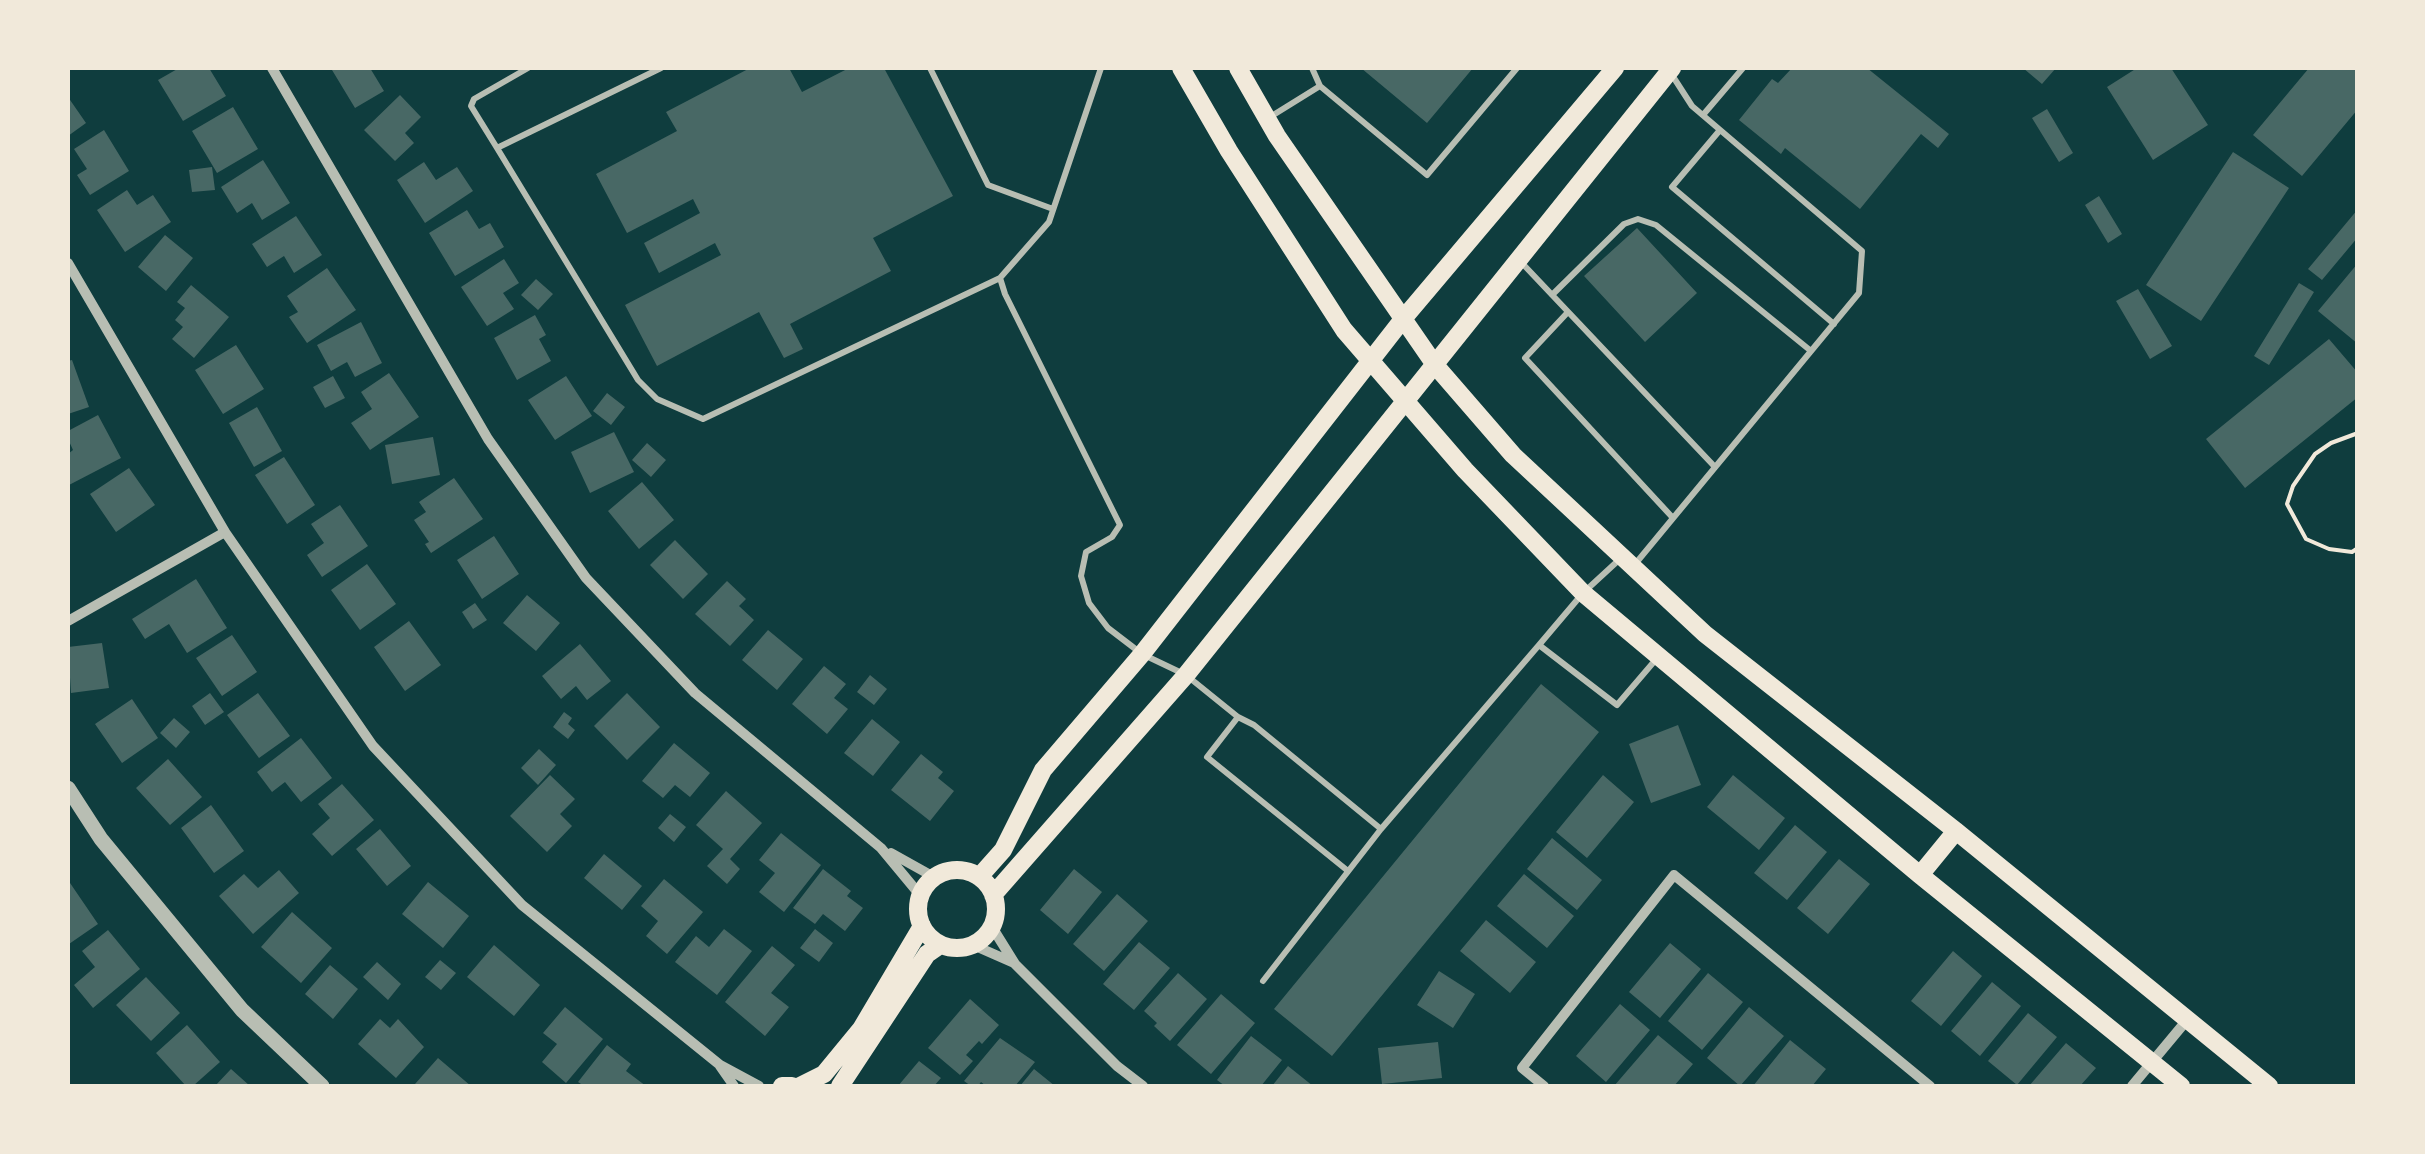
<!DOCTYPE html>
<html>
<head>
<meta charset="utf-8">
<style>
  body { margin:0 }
  #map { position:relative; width:2425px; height:1154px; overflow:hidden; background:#0f3d3e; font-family:"Playfair Display",serif }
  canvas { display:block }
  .frame { position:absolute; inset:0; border:70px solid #f1e9da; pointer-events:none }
</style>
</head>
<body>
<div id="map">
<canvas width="2425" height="1154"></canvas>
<div class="frame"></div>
</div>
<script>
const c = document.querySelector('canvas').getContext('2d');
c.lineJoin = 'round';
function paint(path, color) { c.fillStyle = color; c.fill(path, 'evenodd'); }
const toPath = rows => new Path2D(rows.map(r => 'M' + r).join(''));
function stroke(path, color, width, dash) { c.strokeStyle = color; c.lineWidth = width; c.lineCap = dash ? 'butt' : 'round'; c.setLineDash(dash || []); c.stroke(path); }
const building = toPath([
  [179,68,209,68,226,96,183,121,158,80],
  [335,68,370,68,384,91,355,108,332,70],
  [750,68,789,68,802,92,849,68,884,68,953,196,873,238,891,271,790,324,803,349,784,358,759,312,657,366,625,305,721,255,715,243,659,273,644,243,700,213,693,199,627,233,596,174,677,131,666,112],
  [1361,68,1473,68,1427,123],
  [1792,68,1867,68,1949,134,1938,148,1921,134,1860,209,1785,148,1781,154,1739,120,1772,79,1778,83],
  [2023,68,2056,68,2042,84],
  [2137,68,2171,68,2208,125,2153,160,2107,87],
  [2309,68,2358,68,2358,109,2302,176,2253,135],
  [400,95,421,117,405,133,414,143,395,161,364,130],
  [68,97,86,123,68,136],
  [233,107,258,149,217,173,192,131],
  [2047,109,2073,153,2059,162,2032,118],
  [104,130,129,171,90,195,77,175,87,169,74,149],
  [2233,152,2289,188,2201,321,2146,285],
  [263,160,290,203,262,220,252,203,237,213,221,187],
  [424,162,436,180,457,167,473,191,425,223,397,180],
  [212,167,215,190,192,192,189,170],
  [127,190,137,205,153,195,171,222,125,252,97,210],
  [2099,196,2122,234,2108,243,2085,205],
  [2358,209,2358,237,2322,280,2308,269],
  [467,210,479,229,490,223,504,247,455,276,429,233],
  [296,216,322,255,294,273,284,256,267,267,252,244],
  [1637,228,1697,293,1645,342,1584,276],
  [165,235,193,258,166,291,138,267],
  [504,259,519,283,503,293,514,309,487,326,461,287],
  [2358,263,2358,344,2318,311],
  [327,268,356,310,307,343,289,317,298,312,287,296],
  [536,279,553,294,538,310,521,295],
  [2299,283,2314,292,2269,365,2254,356],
  [191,285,229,317,194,358,172,339,183,327,175,320,185,308,177,302],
  [2138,289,2172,346,2150,359,2116,301],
  [535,315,546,335,539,339,551,361,517,380,494,338],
  [361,322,382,363,355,377,347,362,331,371,317,345],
  [2329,339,2358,373,2358,397,2245,488,2206,439],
  [236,345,264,389,223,414,195,370],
  [72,360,89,407,68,414,68,361],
  [389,373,419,417,370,450,351,423,372,409,361,392],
  [333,376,345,398,325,408,313,387],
  [566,376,592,416,555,440,528,400],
  [607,393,625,407,611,425,593,411],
  [257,407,282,451,254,467,229,423],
  [98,415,121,458,69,485,68,454,73,450,68,439,68,431],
  [614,432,634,472,590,493,571,452],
  [433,437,440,475,392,484,385,445],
  [647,443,666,460,651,477,632,460],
  [284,457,315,505,287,524,255,475],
  [129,468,155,505,116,532,90,494],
  [454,478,483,519,431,553,425,544,429,542,414,520,426,512,419,502],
  [642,482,674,520,639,549,608,511],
  [340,505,368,546,322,577,307,555,324,543,311,524],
  [494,536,519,574,482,599,457,560],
  [675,540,708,574,683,599,650,565],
  [367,564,396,604,360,630,331,590],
  [196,579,227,628,187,653,169,624,145,639,132,619],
  [727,581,746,599,739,606,754,620,730,646,695,614],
  [527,595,560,623,536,651,503,623],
  [475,603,487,620,473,629,462,612],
  [409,621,441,665,405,691,374,647],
  [768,630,803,659,777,690,742,660],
  [232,635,257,672,222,696,196,658],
  [102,643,109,688,71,693,68,647],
  [580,644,611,681,587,700,576,686,561,699,542,676],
  [824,666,846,684,834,698,848,709,827,734,792,704],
  [870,675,887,689,874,705,857,692],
  [1541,684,1599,732,1332,1056,1274,1009],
  [210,693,224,712,205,725,192,706],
  [258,693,290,736,259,758,227,715],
  [627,693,660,727,627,760,594,726],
  [132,699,158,738,122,763,95,724],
  [564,712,572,718,568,724,575,730,568,739,553,727],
  [174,718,190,732,176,748,160,733],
  [872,719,900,742,873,776,844,753],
  [1678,725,1701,785,1651,803,1629,744],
  [301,738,332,778,301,802,285,782,272,792,257,772],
  [674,743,710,773,690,797,675,785,663,798,642,781],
  [539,749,556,765,538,785,521,768],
  [921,754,943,772,938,778,954,791,930,821,891,790],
  [168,759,202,797,170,825,136,788],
  [550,775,575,799,560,814,572,826,547,852,510,816],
  [1603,775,1634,802,1587,858,1556,832],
  [1733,775,1785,818,1759,850,1707,807],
  [342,784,374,820,332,856,312,834,330,818,318,804],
  [726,791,762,823,730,859,740,869,727,884,707,866,723,849,696,825],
  [211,805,244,851,214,873,181,828],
  [670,814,686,827,674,842,658,828],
  [1795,825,1827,852,1787,900,1754,873],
  [380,829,411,866,387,886,356,849],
  [781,833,821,865,784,912,759,892,775,873,759,860],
  [1552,838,1602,880,1577,910,1527,869],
  [604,854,642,886,622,910,584,878],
  [1839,859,1870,884,1828,934,1797,908],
  [823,869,851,891,847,896,863,908,845,931,823,914,815,924,793,908],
  [1074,869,1102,892,1068,934,1040,910],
  [279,870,299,893,253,934,219,896,244,874,258,888],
  [1524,874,1574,916,1547,948,1497,906],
  [664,879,703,912,667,954,646,936,658,921,641,906],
  [68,880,98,924,69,944,68,941],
  [428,882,469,916,443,948,402,914],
  [1117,894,1148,921,1104,971,1073,944],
  [292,912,332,948,301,983,261,947],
  [1486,920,1536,962,1510,993,1460,951],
  [724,929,752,951,717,995,675,962,696,936,709,947],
  [815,929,833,943,819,962,800,948],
  [108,930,140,969,93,1008,74,985,95,967,82,951],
  [1139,942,1170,968,1134,1010,1103,984],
  [1670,943,1701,969,1660,1018,1629,992],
  [494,945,540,985,514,1016,467,977],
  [772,946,795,965,771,993,789,1007,765,1036,725,1002],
  [1953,951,1982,976,1941,1026,1911,1001],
  [440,960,456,973,441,990,425,977],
  [377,962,401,984,388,1000,363,977],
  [330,965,358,989,333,1019,305,994],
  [1439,971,1475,994,1453,1028,1417,1005],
  [1178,973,1207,999,1170,1041,1154,1026,1157,1023,1144,1011],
  [1708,973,1743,1002,1702,1050,1668,1021],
  [146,977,180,1013,151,1041,116,1005],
  [1992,982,2021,1006,1980,1056,1951,1031],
  [1221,994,1255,1023,1211,1074,1177,1045],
  [970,999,999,1025,982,1044,979,1041,966,1055,973,1061,960,1075,928,1048],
  [1620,1004,1650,1030,1606,1082,1576,1056],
  [565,1007,603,1039,566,1083,542,1062,557,1044,543,1033],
  [1749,1007,1784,1036,1740,1086,1707,1058],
  [2028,1013,2057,1037,2017,1085,1988,1061],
  [380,1019,390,1028,398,1019,424,1047,396,1078,358,1044],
  [187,1025,220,1062,193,1086,186,1086,156,1053],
  [1658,1035,1693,1064,1674,1086,1614,1086],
  [1251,1036,1282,1060,1261,1086,1225,1086,1217,1080],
  [1000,1038,1035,1062,1015,1086,986,1086,981,1082,978,1086,971,1086,964,1081],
  [1790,1040,1826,1069,1812,1086,1753,1086],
  [1438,1042,1442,1078,1382,1084,1378,1048],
  [2066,1043,2096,1068,2080,1086,2029,1086],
  [607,1045,631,1064,626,1071,646,1086,584,1086,578,1082],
  [438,1058,471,1086,415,1084],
  [919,1061,941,1078,934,1086,898,1086],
  [1288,1066,1313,1086,1272,1086],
  [231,1069,250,1086,215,1086],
  [1034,1069,1055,1086,1020,1086]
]);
const path = toPath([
  [2358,433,2331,443,2315,454,2293,486,2287,504,2306,539,2329,549,2352,552,2358,548]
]);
const service = toPath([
  [661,68,497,148,638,380,657,399,703,419,1000,278],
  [930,68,988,185,1053,209],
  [1101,68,1049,222,1000,278,1005,294,1120,525,1112,537,1086,552,1081,576,1089,603,1108,628,1142,654,1186,675,1238,717,1254,725,1381,829,1539,645],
  [1312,68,1320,86,1427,175,1517,68],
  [1703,115,1743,68],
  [1270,117,1320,86],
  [1720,130,1672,187,1834,324],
  [497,148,471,106,474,99,528,68],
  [1520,261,1715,467],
  [1552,295,1624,224,1638,219,1656,225,1811,351],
  [1568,312,1525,358,1673,518],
  [1621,558,1583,593,1539,645,1617,705,1658,657],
  [1636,563,1859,293,1862,251,1692,106,1672,75],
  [1238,717,1207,757,1348,871],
  [1263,981,1381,829]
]);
const minor = toPath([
  [272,68,488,439,586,578,695,693,881,848,920,895],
  [68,263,225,532,373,746,522,905,720,1065,759,1086],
  [68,621,225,532],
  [891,853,934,877],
  [992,927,1015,964,1117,1066,1143,1086],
  [973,945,1014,963],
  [720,1066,734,1086],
  [1544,1086,1522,1068,1674,875,1930,1086],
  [2132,1086,2187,1020]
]);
const tertiary = toPath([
  [68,788,101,839,242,1010,322,1086]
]);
const secondary = toPath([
  [1181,68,1229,151,1344,330,1465,470,1583,593,1920,875,2181,1086],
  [1238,68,1277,136,1435,365,1513,455,1705,634,1956,831,2269,1086],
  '918 909a39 39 0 1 1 78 0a39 39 0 1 1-78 0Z',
  [1920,875,1956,831],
  [979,877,1003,850,1043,770,1142,654,1403,319,1615,68],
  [993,895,1186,675,1672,68],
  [782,1086,792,1086],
  [800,1086,824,1074,861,1029,922,926],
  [840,1086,927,954,940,945]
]);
paint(building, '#486865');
stroke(path, '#f1e9da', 4);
stroke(service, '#b8beb3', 6);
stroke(minor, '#b8beb3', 10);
stroke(tertiary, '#b8beb3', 15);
stroke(secondary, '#f1e9da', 18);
</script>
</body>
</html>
